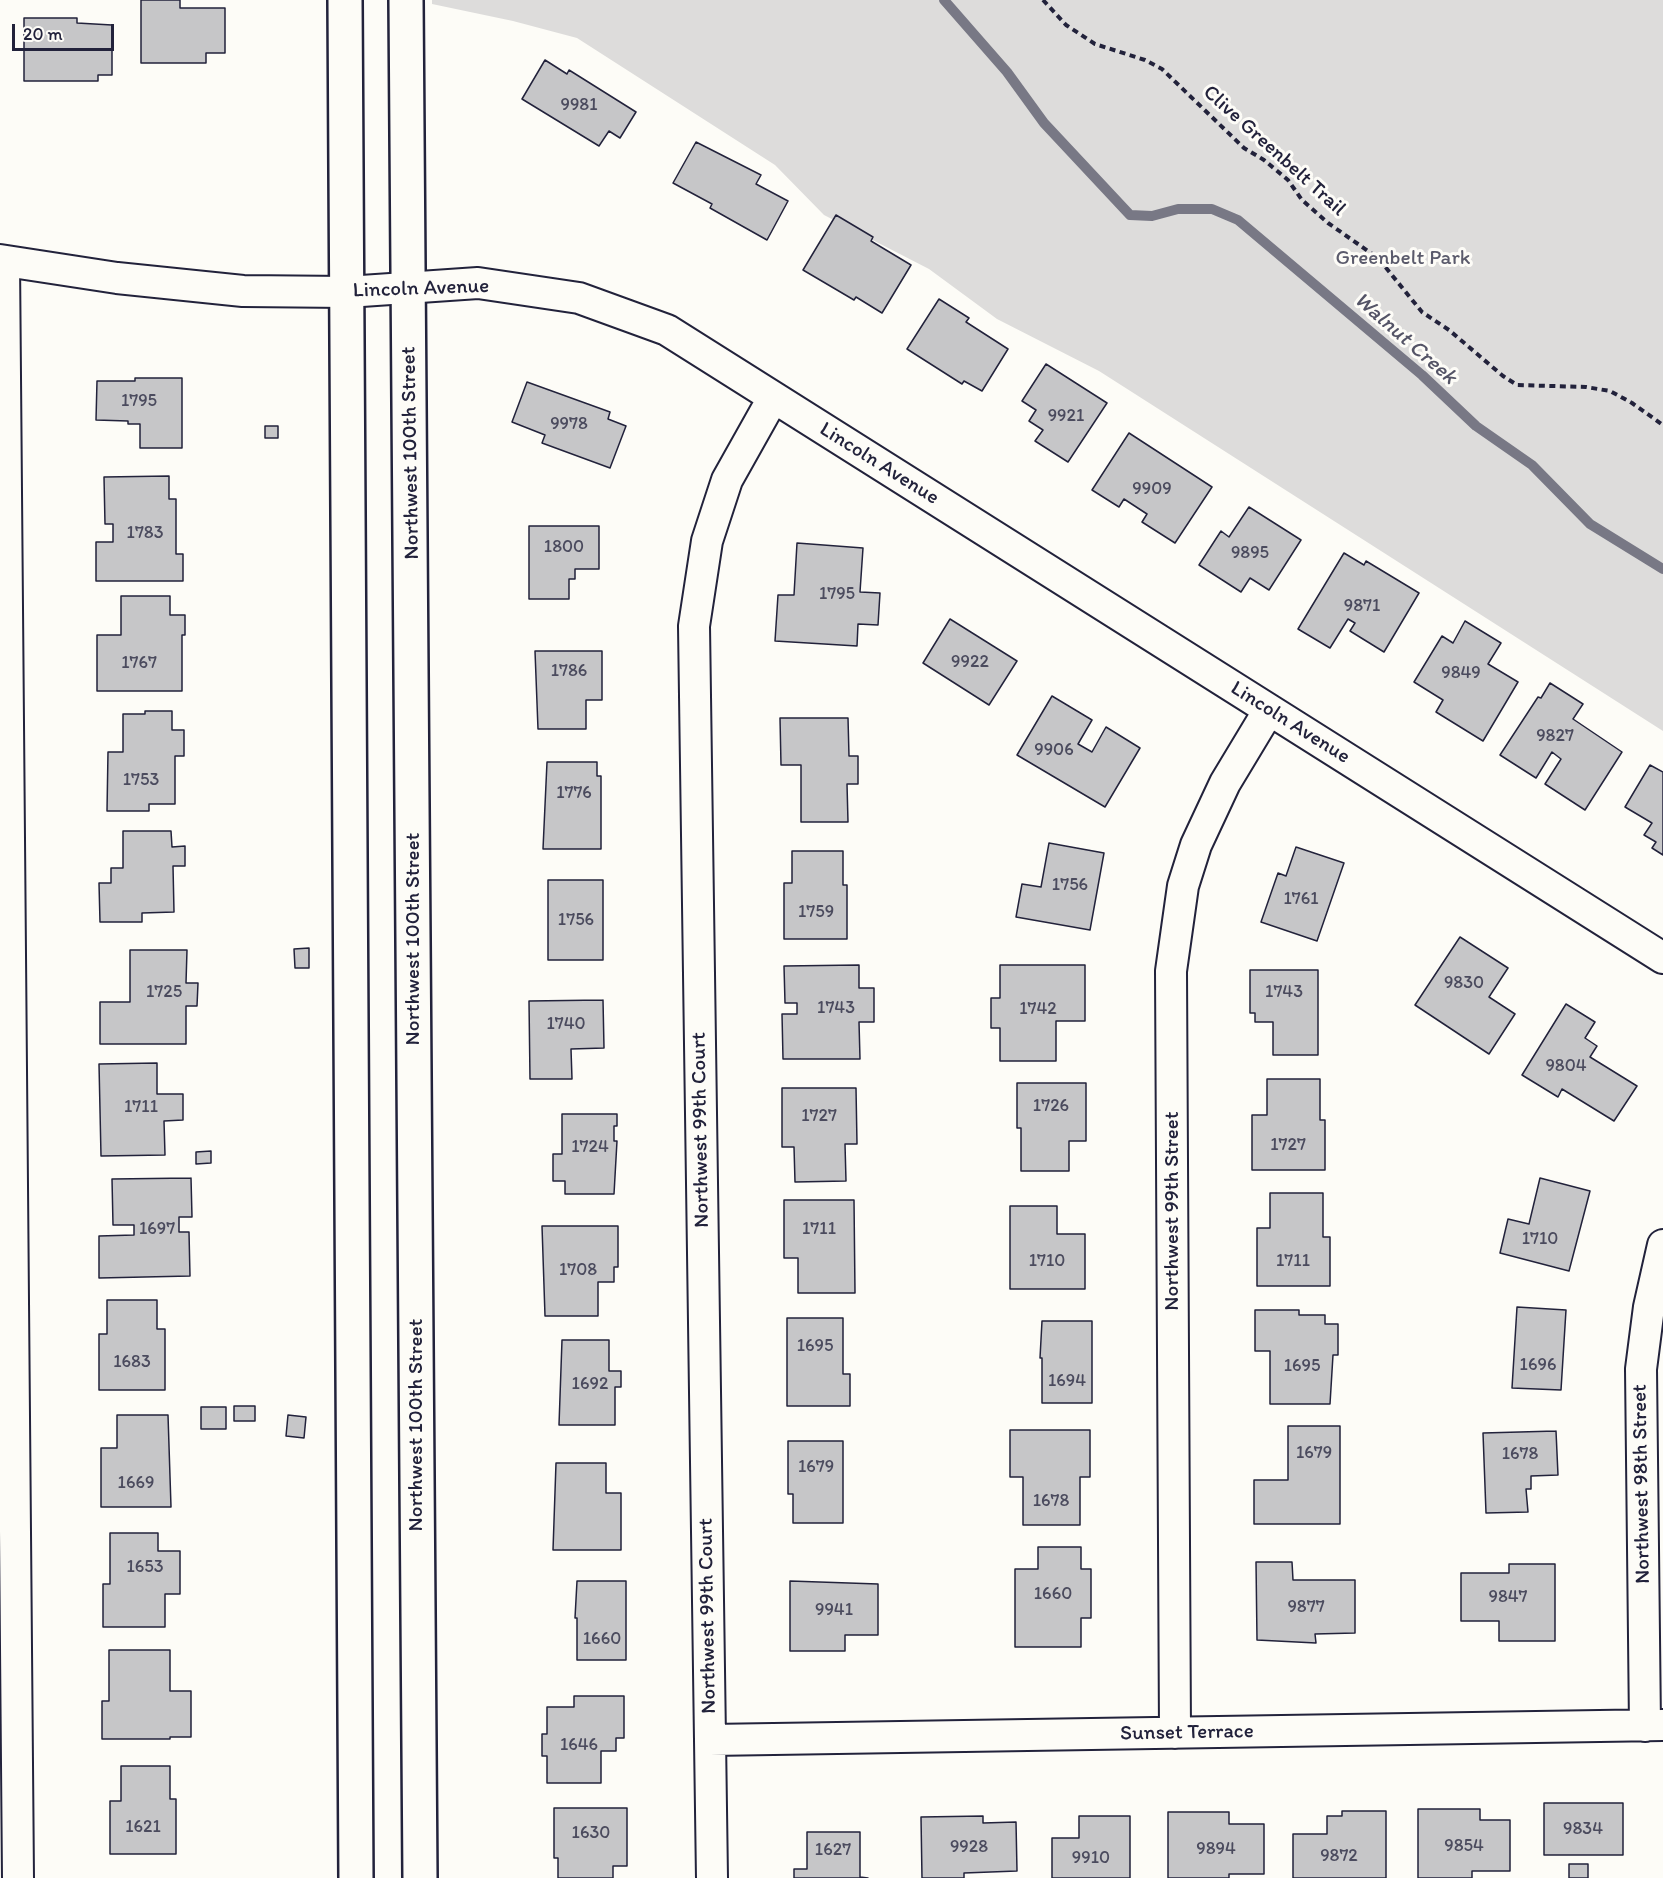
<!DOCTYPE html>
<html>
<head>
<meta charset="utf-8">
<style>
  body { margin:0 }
  #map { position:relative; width:1663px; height:1878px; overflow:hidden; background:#fdfcf7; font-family:Itim,sans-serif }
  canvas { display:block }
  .scale { position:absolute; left:12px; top:24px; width:102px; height:27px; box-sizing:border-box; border:3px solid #22223b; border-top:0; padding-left:8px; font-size:18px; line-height:21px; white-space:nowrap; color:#22223b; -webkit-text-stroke:4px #fdfcf7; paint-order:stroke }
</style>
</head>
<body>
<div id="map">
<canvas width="1663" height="1878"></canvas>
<div class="scale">20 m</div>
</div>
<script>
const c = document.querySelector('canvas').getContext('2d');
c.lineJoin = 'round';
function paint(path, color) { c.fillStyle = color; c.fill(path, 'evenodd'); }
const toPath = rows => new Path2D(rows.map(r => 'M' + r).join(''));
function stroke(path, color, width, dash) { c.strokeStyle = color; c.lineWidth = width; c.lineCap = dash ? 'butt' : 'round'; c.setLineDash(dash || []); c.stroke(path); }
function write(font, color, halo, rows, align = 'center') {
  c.font = font + ' Itim,sans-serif'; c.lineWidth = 6; c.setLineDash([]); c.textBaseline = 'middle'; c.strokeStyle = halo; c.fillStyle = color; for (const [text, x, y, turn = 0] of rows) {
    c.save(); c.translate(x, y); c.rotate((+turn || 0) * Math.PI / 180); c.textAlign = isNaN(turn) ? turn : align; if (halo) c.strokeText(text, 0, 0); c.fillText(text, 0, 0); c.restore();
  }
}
const green = toPath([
  [432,0,1663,0,1663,731,1099,371,997,319,929,269,824,215,775,165,577,38,513,21,432,4]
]);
const stream = toPath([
  [944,0,1007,72,1044,123,1130,215,1152,216,1178,209,1212,209,1238,220,1422,375,1476,426,1532,465,1590,524,1663,569]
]);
const building = toPath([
  [141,0,180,0,180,8,225,8,225,53,206,53,206,63,141,63,141,0],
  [24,18,77,18,77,23,112,25,112,75,98,75,98,81,24,81,24,18],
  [545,60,567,74,569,70,636,112,620,138,609,131,599,146,522,99,545,60],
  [696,142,761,175,756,184,788,201,767,240,710,208,712,204,673,183,696,142],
  [836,215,873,237,871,241,911,265,882,313,856,297,854,300,803,270,836,215],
  [939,299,969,318,966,322,1008,349,982,391,964,381,962,384,907,349,939,299],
  [1046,364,1107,403,1068,462,1035,441,1043,430,1029,421,1036,410,1022,401,1046,364],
  [135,378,182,378,182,448,140,448,140,424,128,424,128,421,96,420,97,381,135,381,135,378],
  [527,382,610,412,608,419,626,426,610,468,542,443,545,435,512,422,527,382],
  [265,426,278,426,278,438,265,438,265,426],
  [1129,433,1212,487,1175,543,1142,522,1147,514,1124,499,1119,507,1092,490,1129,433],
  [169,476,169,499,176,499,176,554,183,554,183,581,96,581,96,542,113,542,113,524,105,524,104,477,169,476],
  [1249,507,1301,540,1269,590,1250,578,1241,592,1199,565,1221,531,1229,537,1249,507],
  [529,526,599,526,599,569,575,569,575,579,569,579,569,599,529,599,529,526],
  [797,543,863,548,860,592,880,593,878,625,858,624,857,646,775,641,778,595,794,595,797,543],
  [1344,553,1364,565,1366,561,1419,593,1384,652,1350,631,1355,623,1348,619,1330,648,1298,629,1344,553],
  [121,596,170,596,170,615,185,615,185,635,182,635,182,691,97,691,97,635,121,635,121,596],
  [950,619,1017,661,989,705,923,663,950,619],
  [1465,621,1501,643,1488,664,1518,682,1483,741,1436,712,1443,700,1414,682,1442,636,1453,643,1465,621],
  [535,651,602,651,602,700,586,700,586,729,538,729,535,651],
  [1550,683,1583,704,1573,719,1622,752,1585,810,1545,784,1561,759,1552,752,1536,778,1500,755,1538,697,1541,698,1550,683],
  [1052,696,1092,720,1078,744,1092,752,1106,727,1140,748,1105,807,1017,755,1052,696],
  [145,711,172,711,172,730,184,730,184,756,175,756,175,804,149,804,149,811,107,811,108,752,123,752,123,714,145,714,145,711],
  [780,718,848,718,849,756,858,756,858,784,847,784,848,822,801,822,801,765,781,765,780,718],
  [547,762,597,762,597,776,601,776,601,849,543,849,547,762],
  [1650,765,1663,772,1663,855,1652,848,1656,842,1644,835,1652,823,1625,807,1650,765],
  [123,831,171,831,172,847,185,846,185,866,173,866,174,912,142,913,142,922,100,922,99,883,111,883,111,868,123,868,123,831],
  [1049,843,1104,853,1090,930,1016,917,1022,884,1041,887,1049,843],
  [1296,847,1344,863,1317,941,1261,922,1278,873,1286,876,1296,847],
  [792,851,843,851,843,885,847,885,847,939,784,939,784,883,792,883,792,851],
  [548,880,603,880,603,960,548,960,548,880],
  [1460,937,1508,968,1489,997,1515,1014,1489,1054,1415,1005,1460,937],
  [309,948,309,968,295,968,294,949,309,948],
  [130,950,187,950,186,983,198,983,197,1006,186,1006,186,1044,100,1044,100,1002,130,1002,130,950],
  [859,965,859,988,874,988,874,1022,859,1022,860,1059,783,1059,782,1014,797,1014,797,1003,785,1003,784,966,859,965],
  [1000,965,1085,965,1085,1021,1056,1021,1056,1061,1000,1061,1000,1028,991,1028,991,998,1000,998,1000,965],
  [1250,970,1318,970,1318,1055,1273,1055,1273,1022,1255,1022,1255,1013,1250,1013,1250,970],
  [603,1000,604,1048,571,1049,572,1079,530,1079,529,1001,603,1000],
  [1566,1004,1595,1022,1585,1038,1597,1046,1590,1057,1637,1086,1614,1121,1562,1089,1558,1097,1522,1075,1566,1004],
  [157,1063,157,1094,183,1094,183,1120,164,1121,165,1155,101,1156,99,1064,157,1063],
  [1267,1079,1320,1079,1320,1120,1325,1120,1325,1170,1252,1170,1252,1115,1267,1115,1267,1079],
  [1017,1083,1086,1083,1086,1141,1069,1141,1069,1171,1021,1171,1021,1128,1017,1128,1017,1083],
  [782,1088,856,1088,857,1144,845,1144,846,1181,795,1182,794,1147,782,1147,782,1088],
  [562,1114,617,1114,617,1126,614,1126,614,1141,617,1141,614,1194,565,1194,565,1181,553,1181,553,1154,562,1154,562,1114],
  [211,1151,211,1163,196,1164,196,1152,211,1151],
  [191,1178,192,1217,179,1217,179,1232,189,1232,190,1276,99,1278,99,1236,134,1235,134,1225,113,1225,112,1179,191,1178],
  [1540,1178,1590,1191,1569,1271,1500,1253,1508,1219,1529,1224,1540,1178],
  [1270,1193,1323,1193,1323,1237,1330,1237,1330,1286,1257,1286,1257,1228,1270,1228,1270,1193],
  [784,1200,854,1200,855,1293,798,1293,798,1258,784,1258,784,1200],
  [1010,1206,1057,1206,1057,1234,1085,1234,1085,1289,1010,1289,1010,1206],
  [542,1226,618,1226,618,1267,614,1267,614,1282,598,1282,598,1316,545,1316,542,1226],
  [107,1300,157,1300,157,1329,165,1329,165,1390,99,1390,99,1334,107,1334,107,1300],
  [1517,1307,1566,1310,1561,1390,1512,1388,1517,1307],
  [1255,1310,1299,1310,1299,1315,1325,1315,1325,1324,1338,1324,1338,1355,1333,1355,1330,1404,1270,1404,1270,1351,1255,1351,1255,1310],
  [787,1318,843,1318,843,1374,850,1374,850,1406,787,1406,787,1318],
  [1042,1321,1092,1321,1092,1403,1042,1403,1042,1358,1040,1358,1042,1321],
  [562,1340,609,1340,609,1371,621,1371,621,1387,615,1387,615,1425,559,1425,562,1340],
  [234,1406,255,1406,255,1421,234,1421,234,1406],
  [201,1407,226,1407,226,1429,201,1429,201,1407],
  [117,1415,168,1415,171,1507,101,1507,101,1448,117,1448,117,1415],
  [288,1415,306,1417,304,1438,286,1436,288,1415],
  [1288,1426,1340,1426,1340,1524,1254,1524,1254,1480,1288,1480,1288,1426],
  [1010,1430,1090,1430,1090,1477,1080,1477,1080,1525,1023,1525,1023,1477,1010,1477,1010,1430],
  [1556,1431,1558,1475,1531,1476,1531,1489,1526,1489,1528,1512,1486,1513,1483,1433,1556,1431],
  [788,1441,843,1441,843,1523,793,1523,793,1494,788,1494,788,1441],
  [556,1463,606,1463,606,1493,621,1493,621,1550,553,1550,556,1463],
  [110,1533,158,1533,158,1551,180,1551,180,1594,165,1594,165,1627,103,1627,103,1584,110,1584,110,1533],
  [1038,1547,1081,1547,1081,1569,1091,1569,1091,1618,1081,1618,1081,1647,1015,1647,1015,1569,1038,1569,1038,1547],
  [1256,1562,1292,1562,1293,1580,1355,1580,1355,1633,1315,1634,1316,1643,1257,1640,1256,1562],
  [1509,1564,1555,1564,1555,1641,1499,1641,1499,1621,1461,1621,1461,1573,1509,1573,1509,1564],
  [577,1581,626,1581,626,1660,577,1660,577,1618,575,1618,577,1581],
  [790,1581,878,1584,878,1635,845,1635,845,1651,790,1651,790,1581],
  [109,1650,170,1650,170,1691,191,1691,191,1737,170,1737,170,1739,102,1739,102,1701,109,1701,109,1650],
  [574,1696,624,1696,624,1738,616,1738,616,1751,601,1751,601,1783,547,1783,547,1756,542,1756,542,1734,547,1734,547,1707,574,1707,574,1696],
  [121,1766,170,1766,170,1799,176,1799,176,1854,110,1854,110,1801,121,1801,121,1766],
  [1544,1803,1623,1803,1623,1855,1544,1855,1544,1803],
  [554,1808,627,1808,627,1866,613,1866,613,1878,558,1878,558,1858,554,1858,554,1808],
  [1418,1809,1480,1809,1480,1820,1510,1820,1510,1871,1472,1871,1472,1878,1418,1878,1418,1809],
  [1342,1811,1386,1811,1386,1878,1293,1878,1293,1834,1327,1834,1327,1816,1342,1816,1342,1811],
  [1168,1812,1229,1812,1229,1824,1264,1824,1264,1874,1229,1874,1229,1878,1168,1878,1168,1812],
  [983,1816,983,1823,1016,1822,1017,1871,964,1873,964,1878,922,1878,921,1817,983,1816],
  [1079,1816,1130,1816,1130,1878,1052,1878,1052,1838,1079,1838,1079,1816],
  [807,1832,860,1832,860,1877,868,1878,794,1878,794,1869,807,1869,807,1832],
  [1569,1864,1588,1864,1588,1878,1569,1878,1569,1864]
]);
const path = toPath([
  [1043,0,1066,25,1095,44,1145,60,1162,69,1244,148,1264,160,1288,180,1302,200,1328,223,1378,258,1422,312,1449,330,1503,376,1517,385,1586,387,1610,391,1632,403,1663,425]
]);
const minor = toPath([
  [0,260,117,278,243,291,347,292,478,283,579,298,667,330,1663,958],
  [4,261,18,1878],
  [1645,1726,1641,1369,1649,1307,1663,1245],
  [1175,1733,1171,971,1183,886,1196,845,1225,783,1269,710],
  [710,1740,1663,1725],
  [712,1878,694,626,707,541,727,480,773,398]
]);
const secondary = toPath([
  [345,0,356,1878],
  [406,0,420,1878]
]);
const numberNames = [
  ["9981",579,105],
  ["1795",139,401],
  ["9921",1066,416],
  ["9978",569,424],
  ["9909",1152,489],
  ["1783",145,533],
  ["1800",564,547],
  ["9895",1250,553],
  ["1795",837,594],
  ["9871",1362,606],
  ["9922",970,662],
  ["1767",139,663],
  ["1786",569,671],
  ["9849",1461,673],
  ["9827",1555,736],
  ["9906",1054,750],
  ["1753",141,780],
  ["1776",574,793],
  ["1756",1070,885],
  ["1761",1301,899],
  ["1759",816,912],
  ["1756",576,920],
  ["9830",1464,983],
  ["1725",164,992],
  ["1743",1284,992],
  ["1743",836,1008],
  ["1742",1038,1009],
  ["1740",566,1024],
  ["9804",1566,1066],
  ["1726",1051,1106],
  ["1711",141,1107],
  ["1727",819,1116],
  ["1727",1288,1145],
  ["1724",590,1147],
  ["1697",157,1229],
  ["1711",819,1229],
  ["1710",1540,1239],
  ["1710",1047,1261],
  ["1711",1293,1261],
  ["1708",578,1270],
  ["1695",815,1346],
  ["1683",132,1362],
  ["1696",1538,1365],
  ["1695",1302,1366],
  ["1694",1067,1381],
  ["1692",590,1384],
  ["1679",1314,1453],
  ["1678",1520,1454],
  ["1679",816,1467],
  ["1669",136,1483],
  ["1678",1051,1501],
  ["1653",145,1567],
  ["1660",1053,1594],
  ["9847",1508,1597],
  ["9877",1306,1607],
  ["9941",834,1610],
  ["1660",602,1639],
  ["1646",579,1745],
  ["1621",143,1827],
  ["9834",1583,1829],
  ["1630",591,1833],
  ["9854",1464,1846],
  ["9928",969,1847],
  ["9894",1216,1849],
  ["1627",833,1850],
  ["9872",1339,1856],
  ["9910",1091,1858]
];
const streetNames = [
  ["Clive Greenbelt Trail",1274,151,42],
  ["Lincoln Avenue",421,289,-2],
  ["Northwest 100th Street",411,453,-91],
  ["Lincoln Avenue",879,464,32],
  ["Lincoln Avenue",1290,723,32],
  ["Northwest 100th Street",414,939,-90],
  ["Northwest 99th Court",701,1130,-91],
  ["Northwest 99th Street",1173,1211,-90],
  ["Northwest 100th Street",417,1425,-90],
  ["Northwest 98th Street",1642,1484,-91],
  ["Northwest 99th Court",708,1616,-91],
  ["Sunset Terrace",1187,1733,-1]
];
const parkNames = [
  ["Greenbelt Park",1403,259]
];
const waterNames = [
  ["Walnut Creek",1405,339,41]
];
paint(green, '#dddcdb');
stroke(stream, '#787885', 10);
paint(building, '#c6c6c8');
stroke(building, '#22223b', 1.5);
stroke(minor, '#22223b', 34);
stroke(secondary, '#22223b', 38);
stroke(path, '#22223b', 4, [6, 4.5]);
stroke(minor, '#fdfcf7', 30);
stroke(secondary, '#fdfcf7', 33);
write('18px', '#4b4b5e', null, numberNames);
write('21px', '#22223b', '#fdfcf7', streetNames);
write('21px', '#5a5a6b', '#fdfcf7', parkNames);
write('italic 22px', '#545466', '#fdfcf7', waterNames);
</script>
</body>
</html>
